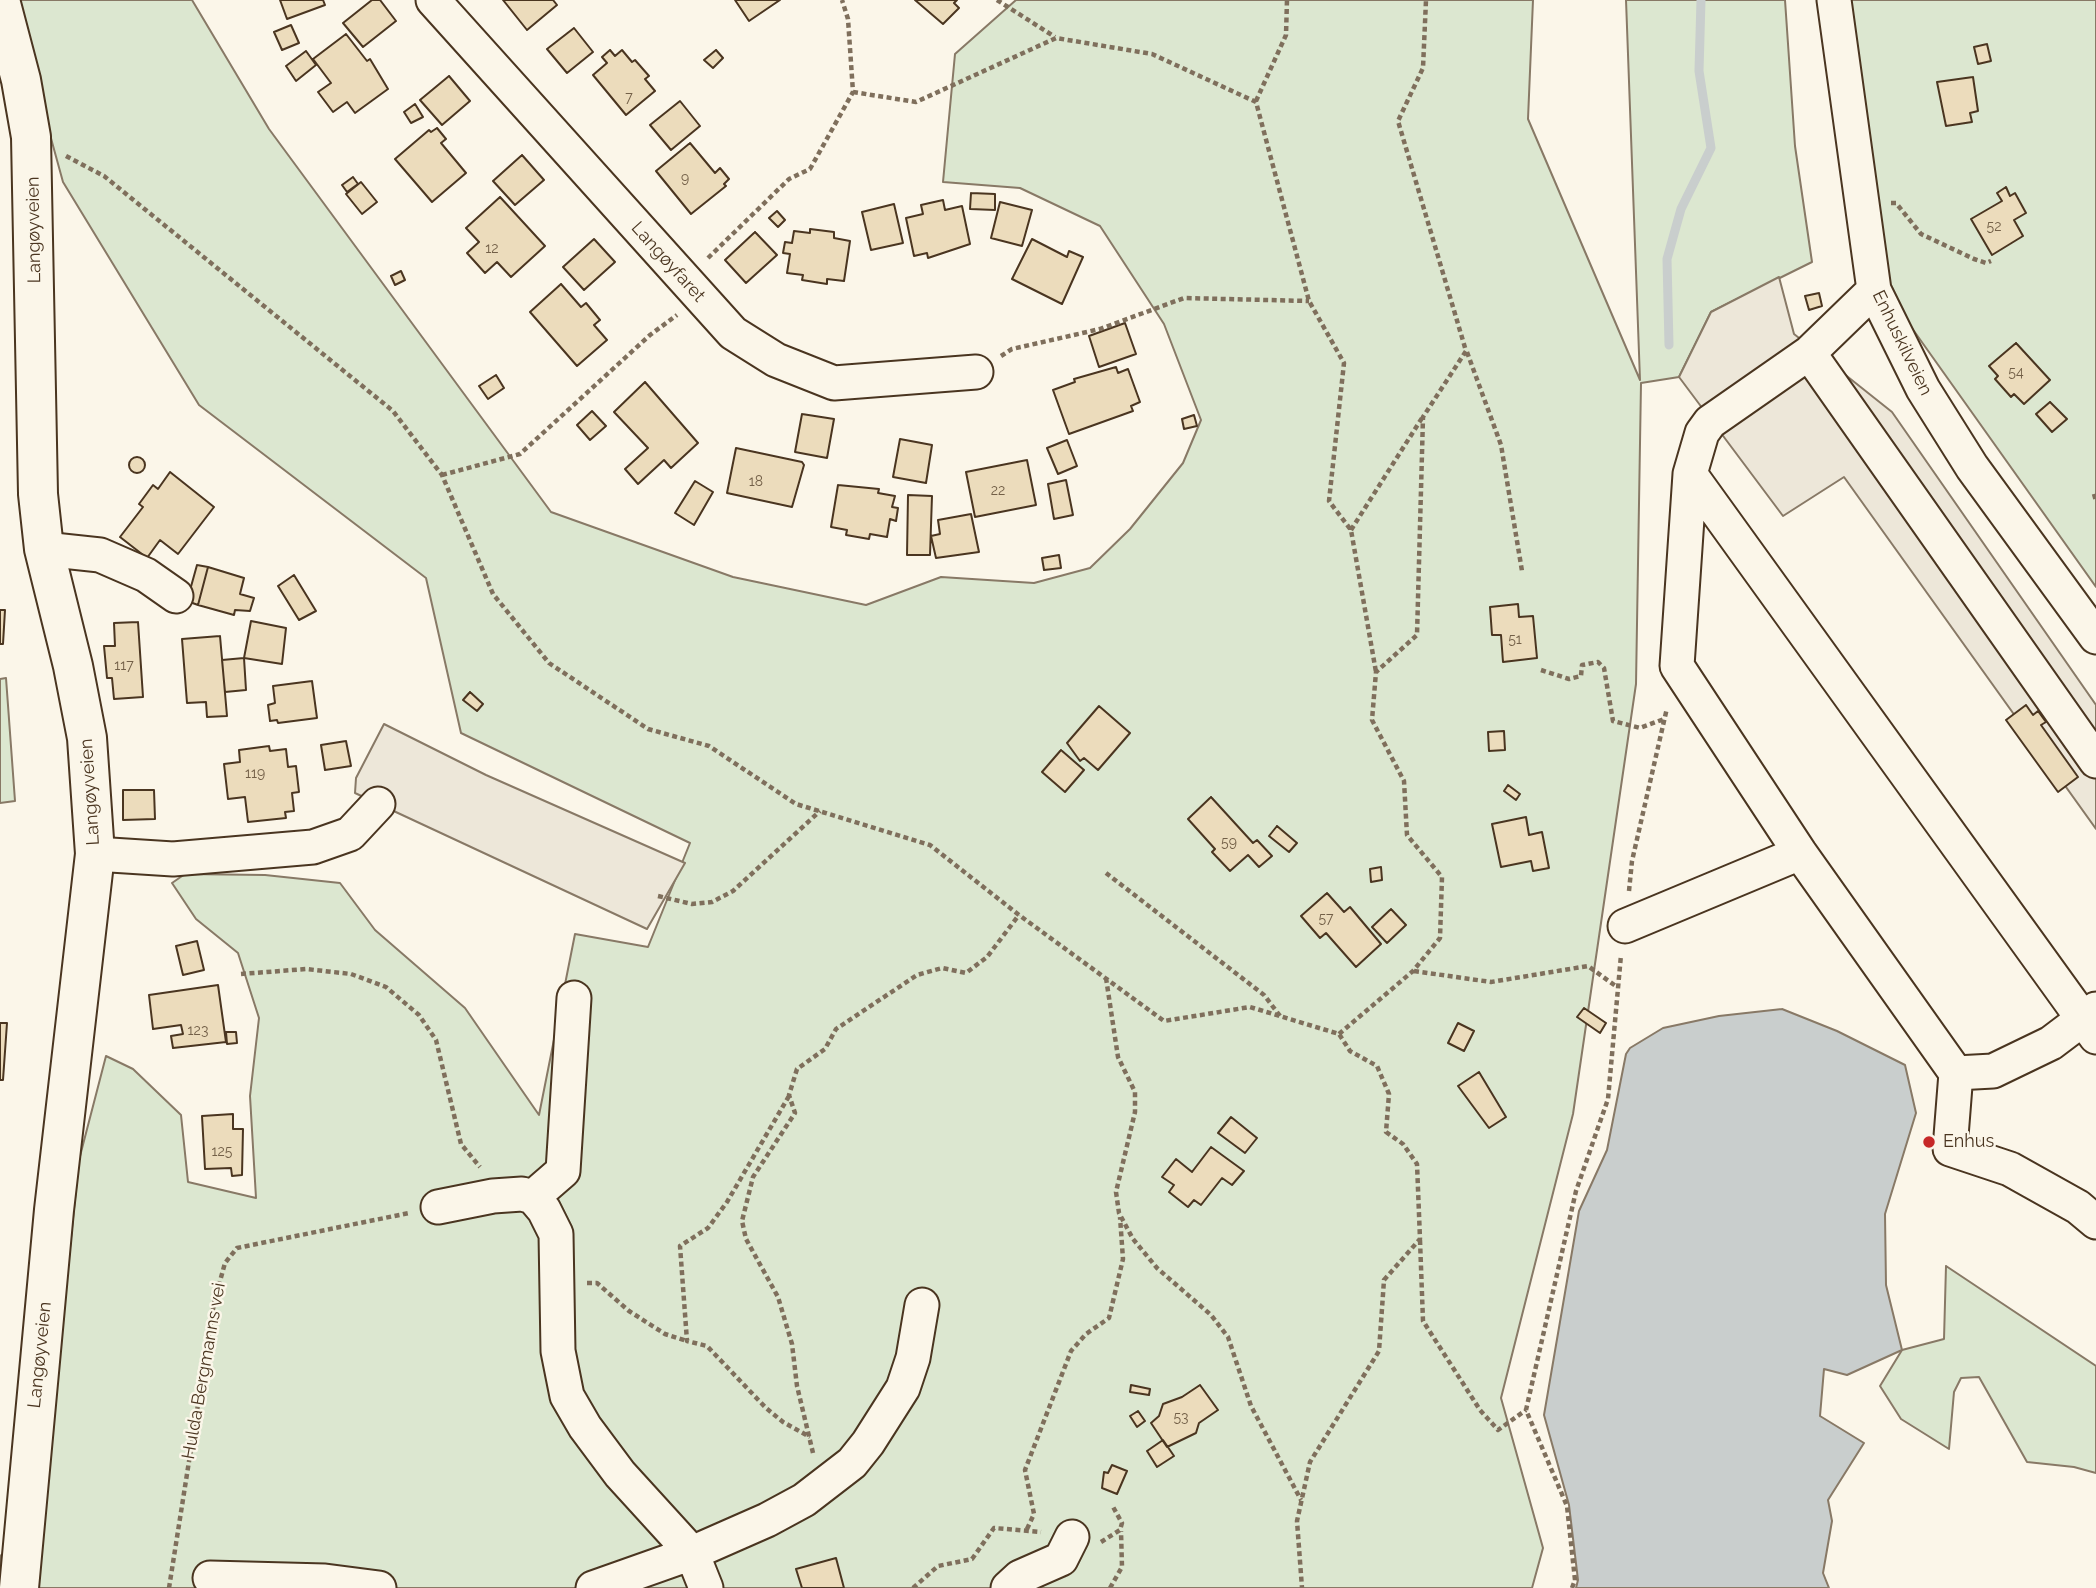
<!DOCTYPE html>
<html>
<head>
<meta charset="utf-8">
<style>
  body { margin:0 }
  canvas { display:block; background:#fbf6e9 }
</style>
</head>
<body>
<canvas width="2096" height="1588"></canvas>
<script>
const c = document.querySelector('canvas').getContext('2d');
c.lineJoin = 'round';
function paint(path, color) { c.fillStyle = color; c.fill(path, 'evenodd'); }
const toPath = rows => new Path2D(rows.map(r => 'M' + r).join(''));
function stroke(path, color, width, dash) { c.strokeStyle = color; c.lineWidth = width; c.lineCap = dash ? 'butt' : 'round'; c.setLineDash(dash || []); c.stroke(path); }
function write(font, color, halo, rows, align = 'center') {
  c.font = font + ' Raleway,sans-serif'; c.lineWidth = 5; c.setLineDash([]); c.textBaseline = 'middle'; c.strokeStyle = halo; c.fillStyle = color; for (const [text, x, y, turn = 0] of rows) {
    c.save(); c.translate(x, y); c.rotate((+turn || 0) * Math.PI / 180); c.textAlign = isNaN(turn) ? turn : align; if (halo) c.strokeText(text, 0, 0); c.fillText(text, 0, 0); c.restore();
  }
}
const green = toPath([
  [13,0,192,0,269,129,551,512,733,577,866,605,941,577,1034,583,1090,568,1130,529,1183,463,1201,420,1164,324,1100,226,1020,188,943,182,955,54,1016,0,1533,0,1528,119,1640,380,1626,0,1785,0,1795,146,1812,262,1711,312,1679,377,1641,383,1636,684,1573,1114,1501,1398,1543,1548,1532,1588,0,1588,0,1556,41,1530,79,1160,106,1056,133,1069,181,1115,188,1182,256,1198,250,1096,259,1018,238,953,196,919,172,883,185,874,265,875,340,883,375,930,465,1008,539,1115,575,934,648,947,690,843,461,733,426,578,199,405,63,182,13,0],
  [1840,0,2096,0,2096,587,1882,286,1840,0],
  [6,678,15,801,0,803,0,679,6,678],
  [1946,1266,2096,1366,2096,1473,2074,1467,2027,1462,1979,1377,1961,1378,1954,1392,1949,1449,1901,1419,1880,1386,1902,1350,1944,1339,1946,1266]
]);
const parking = toPath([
  [1779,277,1794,334,1892,412,2096,705,2096,829,1844,477,1783,516,1679,377,1711,312,1779,277],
  [384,724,486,775,685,863,647,929,355,793,356,778,384,724]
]);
const water = toPath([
  [1782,1009,1837,1031,1905,1065,1916,1113,1885,1214,1886,1285,1902,1350,1847,1375,1824,1369,1820,1416,1864,1443,1828,1500,1832,1521,1823,1573,1829,1588,1576,1588,1578,1580,1569,1505,1544,1415,1579,1211,1607,1150,1626,1054,1630,1048,1663,1028,1719,1016,1782,1009]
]);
const stream = toPath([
  [1669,345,1667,259,1681,209,1711,148,1699,71,1701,0]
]);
const building = toPath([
  [280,0,323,0,325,5,287,19,280,0],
  [372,0,380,0,396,21,363,47,343,23,372,0],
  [503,0,553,0,557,5,527,30,503,0],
  [735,0,780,0,749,21,735,0],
  [915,0,957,0,954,3,959,8,943,24,915,0],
  [291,25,299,43,282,50,274,32,291,25],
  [574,28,593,52,567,73,547,49,574,28],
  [346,34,367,61,370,59,388,89,355,113,347,102,333,112,318,92,331,83,313,59,346,34],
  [1987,44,1991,61,1978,64,1974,47,1987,44],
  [610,50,615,56,622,50,632,62,635,60,649,76,645,79,655,91,626,115,593,75,607,63,602,57,610,50],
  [716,50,723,58,713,68,704,60,716,50],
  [306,51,316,65,296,81,286,66,306,51],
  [449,76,470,101,442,125,420,100,449,76],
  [1973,77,1978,111,1970,113,1972,122,1946,126,1937,82,1973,77],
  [680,101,700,126,671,150,650,125,680,101],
  [415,104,423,117,411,123,404,112,415,104],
  [437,128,446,139,441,143,466,173,432,202,395,159,429,130,431,132,437,128],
  [690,143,715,173,720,168,729,179,724,184,726,186,691,214,656,171,690,143],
  [522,155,544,180,515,205,493,181,522,155],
  [353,177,358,184,347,192,342,185,353,177],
  [361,182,377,202,362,214,346,194,361,182],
  [2006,187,2010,196,2015,193,2026,213,2014,220,2023,236,1992,255,1971,219,2002,201,1997,193,2006,187],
  [971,193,995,194,995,210,970,209,971,193],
  [500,197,545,246,511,277,497,262,485,273,467,253,479,242,466,228,500,197],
  [943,200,945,210,962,206,970,244,928,258,927,253,914,256,906,218,923,214,921,205,943,200],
  [1000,202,1032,210,1022,246,991,238,1000,202],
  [894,204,903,243,871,250,862,212,894,204],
  [777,211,785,220,778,227,769,218,777,211],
  [810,229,834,232,834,238,850,241,844,281,827,279,827,284,802,280,803,275,787,273,790,254,783,253,785,242,792,243,794,231,810,233,810,229],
  [755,232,777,255,746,283,725,260,755,232],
  [594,239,615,262,584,290,563,267,594,239],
  [1032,239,1067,257,1069,251,1083,257,1062,304,1012,279,1032,239],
  [401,271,405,280,395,285,391,276,401,271],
  [561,284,581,307,586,303,600,320,594,325,607,340,577,366,530,312,561,284],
  [1819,293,1822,306,1809,310,1805,296,1819,293],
  [1125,323,1136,354,1099,367,1089,336,1125,323],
  [2016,343,2050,380,2024,404,2014,394,2011,397,1995,379,1998,376,1989,366,2016,343],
  [1116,367,1118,373,1128,369,1140,402,1131,406,1133,411,1069,434,1053,390,1075,382,1074,379,1116,367],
  [496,375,504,388,488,399,479,386,496,375],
  [645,382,698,443,671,468,664,460,638,484,625,469,648,448,614,412,645,382],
  [2050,402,2067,419,2052,432,2036,414,2050,402],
  [592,411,606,426,590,440,577,425,592,411],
  [802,414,834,419,827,458,795,452,802,414],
  [1194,415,1197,426,1184,429,1182,419,1194,415],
  [900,439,932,445,926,483,893,477,900,439],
  [1067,440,1077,466,1058,474,1047,448,1067,440],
  [736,448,802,462,804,465,792,507,727,493,736,448],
  '129 465a8 8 0 1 1 16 0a8 8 0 1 1-16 0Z',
  [1027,460,1036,505,975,517,966,472,1027,460],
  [170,472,214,507,178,554,160,540,147,558,120,537,143,507,139,504,153,485,158,489,170,472],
  [1066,480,1073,515,1054,519,1048,484,1066,480],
  [695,481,713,492,694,525,675,513,695,481],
  [838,485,879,489,878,493,895,496,892,507,898,508,896,521,890,519,887,537,870,534,869,539,846,535,847,530,831,527,838,485],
  [908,495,932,496,930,555,907,555,908,495],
  [971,514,979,552,936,558,931,536,940,534,938,520,971,514],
  [1059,555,1061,568,1044,570,1042,558,1059,555],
  [197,565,208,567,198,605,187,601,197,565],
  [208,567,244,578,240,594,254,598,250,611,235,610,234,615,198,605,208,567],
  [294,575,316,611,299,620,278,586,294,575],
  [1518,604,1519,617,1533,616,1537,658,1503,662,1501,635,1492,635,1490,607,1518,604],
  [0,610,5,610,3,644,0,644,0,610],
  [251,621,286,628,282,664,244,658,251,621],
  [138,622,143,697,114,699,112,678,107,678,104,646,115,646,114,623,138,622],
  [220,636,227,716,207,717,206,702,187,703,182,639,220,636],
  [244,658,246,690,225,692,222,660,244,658],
  [312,681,317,718,278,723,277,720,270,721,268,705,275,703,273,686,312,681],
  [470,692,483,704,477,711,463,700,470,692],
  [2026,705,2033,715,2038,711,2046,722,2041,725,2078,777,2058,792,2006,720,2026,705],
  [1099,706,1130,733,1098,770,1084,758,1080,761,1067,743,1099,706],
  [1504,731,1505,750,1489,751,1488,732,1504,731],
  [346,741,351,766,325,770,321,745,346,741],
  [269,746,270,751,286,749,288,767,296,766,299,792,292,793,294,811,285,812,286,818,248,822,245,797,228,799,224,764,240,762,239,750,269,746],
  [1061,750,1084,770,1065,792,1042,772,1061,750],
  [1508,785,1520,794,1516,800,1504,791,1508,785],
  [123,790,154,790,155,819,123,820,123,790],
  [1211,797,1253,843,1257,840,1272,856,1259,867,1248,855,1230,871,1212,852,1215,849,1188,819,1211,797],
  [1526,817,1529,835,1542,832,1549,868,1533,871,1531,861,1501,867,1492,824,1526,817],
  [1277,826,1297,843,1289,852,1269,836,1277,826],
  [1381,867,1382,880,1371,882,1370,869,1381,867],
  [1327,893,1344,912,1350,907,1381,944,1356,967,1326,933,1320,938,1301,916,1327,893],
  [1391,909,1406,925,1387,943,1372,927,1391,909],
  [197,941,204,970,183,975,176,946,197,941],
  [218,985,226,1042,173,1048,171,1036,183,1034,181,1025,153,1029,149,995,218,985],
  [1584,1008,1606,1023,1600,1033,1577,1017,1584,1008],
  [0,1023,7,1023,3,1080,0,1080,0,1023],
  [1458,1023,1474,1031,1464,1051,1448,1043,1458,1023],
  [226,1032,236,1032,237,1043,227,1044,226,1032],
  [1479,1072,1506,1117,1489,1128,1458,1086,1479,1072],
  [233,1114,233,1129,243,1129,242,1175,232,1176,231,1168,205,1169,202,1116,233,1114],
  [1231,1117,1257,1138,1245,1153,1218,1133,1231,1117],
  [1211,1147,1244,1171,1232,1185,1222,1178,1201,1205,1194,1200,1188,1207,1169,1192,1174,1185,1162,1177,1176,1159,1192,1172,1211,1147],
  [1131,1385,1150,1389,1149,1395,1130,1392,1131,1385],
  [1200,1385,1218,1410,1199,1423,1196,1433,1167,1447,1151,1423,1159,1416,1163,1404,1182,1397,1200,1385],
  [1138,1411,1145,1421,1137,1427,1130,1416,1138,1411],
  [1163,1440,1174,1456,1157,1467,1147,1451,1163,1440],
  [1112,1465,1127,1471,1117,1494,1102,1488,1104,1472,1108,1473,1112,1465],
  [836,1558,844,1588,802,1588,796,1569,836,1558]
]);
const path = toPath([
  [997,0,1055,37],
  [853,92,916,102,1056,38,1152,54,1256,102,1309,301,1344,363,1329,501,1351,530,1376,672],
  [1256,101,1286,35,1287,0],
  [66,156,104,176,393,411,442,475,493,594,549,663,648,729,709,746,796,804,930,845,1019,915,1164,1021,1250,1007,1339,1034,1350,1051,1377,1066,1389,1094,1386,1132,1403,1144,1417,1164,1420,1239,1384,1280,1379,1351,1310,1462,1297,1521,1302,1588],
  [1891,203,1896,203,1921,234,1974,259,1986,263,1991,261],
  [708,258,789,179,810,169,853,92,848,19,842,0],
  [1467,352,1501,445,1522,571],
  [1001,356,1012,349,1100,329,1184,298,1309,301],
  [442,475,520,454,650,335,677,315],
  [2094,494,2096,501],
  [1351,530,1422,418],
  [1541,670,1569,679,1581,676,1582,665,1598,662,1604,668,1613,721,1640,728,1664,719],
  [1106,873,1264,995,1280,1016],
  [1629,891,1632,861,1667,708],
  [658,896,692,904,712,902,733,891,820,811],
  [1414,971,1491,982,1588,966,1617,987],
  [241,974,306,969,351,974,386,987,419,1015,436,1040,461,1144,480,1167],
  [1106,978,1118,1057,1135,1092,1135,1112,1116,1192,1119,1213,1133,1239,1157,1268,1211,1315,1228,1337,1251,1406,1301,1500],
  [1339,1034,1413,971,1440,938,1442,877,1407,835,1404,781,1372,720,1376,672,1417,635,1423,417,1466,351,1398,121,1423,68,1426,0],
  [789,1096,727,1202,708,1228,680,1246,687,1341,707,1346,766,1408,783,1422,810,1437],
  [1420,1240,1423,1321,1480,1410,1498,1430,1526,1410],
  [587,1283,597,1283,629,1311,665,1334,687,1341],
  [813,1453,797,1386,792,1344,778,1297,746,1239,742,1221,753,1177,795,1113,789,1095,797,1069,825,1049,836,1029,917,975,942,968,966,973,987,957,1019,915],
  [1027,1529,1034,1514,1025,1470,1071,1351,1086,1334,1109,1318,1123,1259,1120,1217],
  [1101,1542,1120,1530,1122,1523,1112,1505],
  [169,1588,214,1303,225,1263,237,1248,409,1213],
  [913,1588,938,1566,972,1559,994,1528,1041,1532],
  [1110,1588,1122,1567,1121,1531],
  [1572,1588,1575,1580,1567,1506,1526,1410,1576,1191,1608,1099,1621,955]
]);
const minor = toPath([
  [433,0,733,333,776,360,834,383,976,372],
  [1834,0,1874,290,1923,389,1972,467,2096,637],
  [1874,290,1809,353,1710,422,1702,433,1690,474,1677,666,1800,853,1956,1073,1950,1149,2010,1169,2078,1207,2096,1222],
  [1809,353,2096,761],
  [1690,474,2096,1037],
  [44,549,100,555,146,575,176,596],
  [95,854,173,859,313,847,350,834,378,804],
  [1625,926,1800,853],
  [1956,1073,1993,1071,2051,1043,2096,1009],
  [533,1197,563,1171,574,998],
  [438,1207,493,1196,522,1194,533,1197,544,1210,556,1234,558,1351,567,1396,585,1427,620,1474,692,1553,593,1588],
  [210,1578,325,1581,379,1588],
  [706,1588,692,1553,767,1520,804,1500,852,1463,868,1443,903,1388,913,1358,922,1305],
  [1008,1588,1020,1577,1061,1559,1072,1537]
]);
const major = toPath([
  [0,0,21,80,31,137,38,494,44,549,73,666,87,738,95,854,54,1210,19,1588]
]);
const markers = [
  [1929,1142,7,"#c62828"]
];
const numberNames = [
  ["7",629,98],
  ["9",685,179],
  ["52",1994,227],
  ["12",492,249],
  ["54",2016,373],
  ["18",756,482],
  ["22",998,491],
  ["51",1515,640],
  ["117",124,666],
  ["119",255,774],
  ["59",1229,843],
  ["57",1326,919],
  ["123",198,1031],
  ["125",222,1152],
  ["53",1181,1418]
];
const streetNames = [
  ["Langøyveien",34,230,-91],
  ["Langøyfaret",668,262,48],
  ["Enhuskilveien",1902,343,64],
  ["Langøyveien",90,792,-94],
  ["Langøyveien",40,1355,-84],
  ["Hulda Bergmanns vei",204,1371,-80]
];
const poiNames = [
  ["Enhus",1943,1142]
];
paint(green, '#dce7d0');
stroke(green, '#887966', 2);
paint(parking, '#ede7d9');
stroke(parking, '#887966', 2);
paint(water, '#c9cecd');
stroke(water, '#887966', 2);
stroke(stream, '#c9cecd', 9);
paint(building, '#ecdcbc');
stroke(building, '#4a3520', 2);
stroke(minor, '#4a3520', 37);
stroke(major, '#4a3520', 42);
stroke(path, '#7f6f5c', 4.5, [5, 3.5]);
stroke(minor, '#fbf6e9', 33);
stroke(major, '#fbf6e9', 38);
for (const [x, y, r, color] of markers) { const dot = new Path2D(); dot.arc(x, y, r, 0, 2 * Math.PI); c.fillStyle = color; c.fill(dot); stroke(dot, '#fbf6e9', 2.5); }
write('14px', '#725f47', null, numberNames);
write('18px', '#4a3520', '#fbf6e9', streetNames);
write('18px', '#4a3520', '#fbf6e9', poiNames, 'left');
</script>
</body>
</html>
